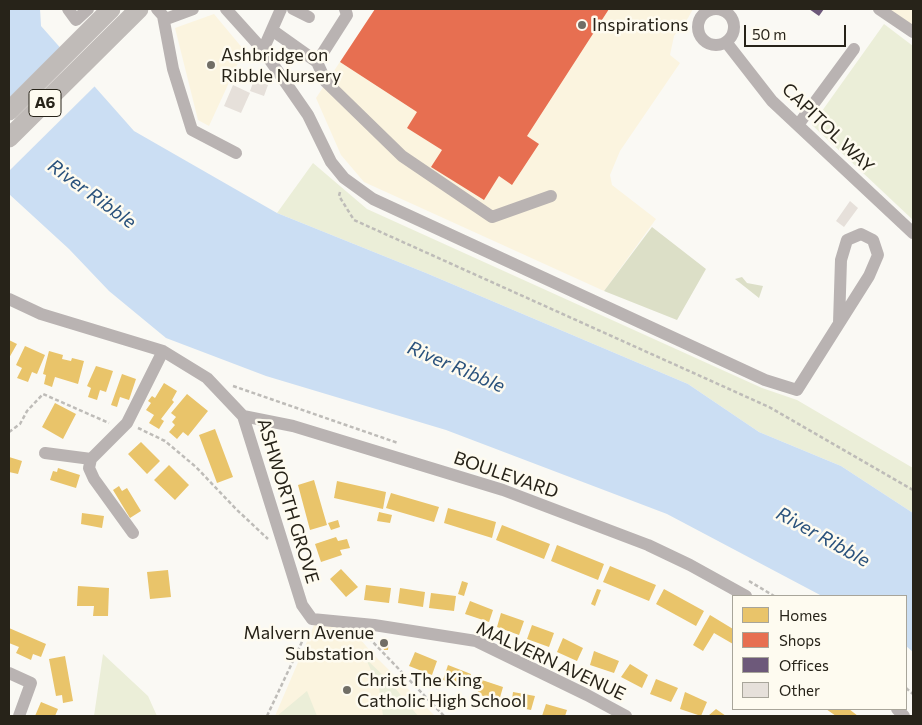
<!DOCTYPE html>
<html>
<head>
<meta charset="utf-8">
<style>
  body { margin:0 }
  #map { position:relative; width:922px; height:725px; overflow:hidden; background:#faf9f4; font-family:Commissioner,sans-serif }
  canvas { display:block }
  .frame { position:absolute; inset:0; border:10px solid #272319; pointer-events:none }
  .legend { position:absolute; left:732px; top:595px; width:175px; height:115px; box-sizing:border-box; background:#fefbf0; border:1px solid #a8a59a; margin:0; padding:6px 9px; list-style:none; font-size:15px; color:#272319 }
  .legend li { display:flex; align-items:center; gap:10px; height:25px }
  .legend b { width:25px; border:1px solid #a8a59a }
  .scale { position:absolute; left:744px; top:25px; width:102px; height:22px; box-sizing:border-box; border:2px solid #272319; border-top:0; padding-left:6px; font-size:15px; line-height:18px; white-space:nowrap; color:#272319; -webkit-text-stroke:4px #fefbf0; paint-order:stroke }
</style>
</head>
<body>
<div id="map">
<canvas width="922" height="725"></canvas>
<div class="frame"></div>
<ul class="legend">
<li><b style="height:14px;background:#e9c46a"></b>Homes</li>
<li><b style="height:14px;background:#e76f51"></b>Shops</li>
<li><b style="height:14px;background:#6d597a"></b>Offices</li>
<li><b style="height:14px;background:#e6e0da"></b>Other</li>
</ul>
<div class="scale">50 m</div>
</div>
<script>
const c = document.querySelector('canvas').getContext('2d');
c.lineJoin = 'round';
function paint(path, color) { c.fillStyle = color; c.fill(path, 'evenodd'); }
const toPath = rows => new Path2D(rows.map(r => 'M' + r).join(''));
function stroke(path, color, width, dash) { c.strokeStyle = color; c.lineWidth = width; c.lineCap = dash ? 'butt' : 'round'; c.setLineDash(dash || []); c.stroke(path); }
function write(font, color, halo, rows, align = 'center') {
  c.font = font + ' Commissioner,sans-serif'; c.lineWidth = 5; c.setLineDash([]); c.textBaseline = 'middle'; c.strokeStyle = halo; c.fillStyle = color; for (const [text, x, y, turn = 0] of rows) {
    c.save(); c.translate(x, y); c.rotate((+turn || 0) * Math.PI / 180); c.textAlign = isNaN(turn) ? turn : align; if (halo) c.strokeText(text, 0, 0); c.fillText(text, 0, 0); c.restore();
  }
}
const built = toPath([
  [375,9,693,9,688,18,674,36,670,55,680,63,620,151,610,175,612,185,656,219,604,291,364,182,341,155,316,98],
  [880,9,913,9,913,32],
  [214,14,244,50,209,126,198,120,175,28],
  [314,625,352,629,371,652,435,716,275,716]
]);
const green = toPath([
  [884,24,913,46,913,220,812,125],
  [313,163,367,209,762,388,797,400,913,468,913,513,841,466,759,432,688,384,426,273,277,213],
  [103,654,148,696,157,716,94,716],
  [366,659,390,682,418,716,383,716,379,688],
  [307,691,317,716,277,716]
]);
const forest = toPath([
  [652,227,706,269,677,320,604,291],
  [742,277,747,283,763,286,759,298,735,279]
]);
const water = toPath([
  [9,9,40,9,41,26,134,131,277,213,426,273,688,384,759,432,841,466,913,513,913,652,906,646,906,596,822,596,667,514,446,430,266,376,166,338,109,291,69,249,9,194]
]);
const pier = toPath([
  [61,47,96,85,9,171,9,98]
]);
const homes = toPath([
  [9,340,17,344,9,358],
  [25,346,45,355,37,374,32,372,28,382,17,378,22,368,16,365],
  [49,351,63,355,62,359,71,361,72,358,84,361,78,384,55,377,52,387,44,384,46,375,43,374],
  [96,366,113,371,106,392,100,390,97,400,88,397,91,388,87,386],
  [122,374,136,379,129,400,120,397,117,407,111,405],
  [164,383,177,391,172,400,174,402,161,419,164,421,159,429,149,423,154,415,146,410,151,403,148,401,152,396,155,398],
  [187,394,208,411,188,436,183,432,177,439,169,432,175,425,172,422,176,417,171,413],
  [55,403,76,414,63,439,42,427],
  [215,429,233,477,217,483,199,435],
  [141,442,160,461,147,474,128,454],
  [9,457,22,461,18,474,9,472],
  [169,465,189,485,175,500,154,480],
  [58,468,80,475,76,488,50,480,53,471,57,472],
  [314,480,327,525,310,530,298,485],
  [337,481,386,492,383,509,334,498],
  [119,486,122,491,127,488,141,511,130,518,113,490],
  [391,493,439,507,434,522,386,508],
  [448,508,496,522,492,538,444,523],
  [379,512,392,515,390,523,377,521],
  [82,513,104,516,102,528,81,524],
  [338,520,340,527,331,530,328,523],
  [502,525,550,544,544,559,496,540],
  [336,537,338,541,347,539,350,548,340,550,342,555,321,562,315,544],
  [557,545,604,564,598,580,551,561],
  [610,566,656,585,649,601,603,582],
  [341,569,358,587,346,597,330,579],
  [168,570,171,597,150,599,147,572],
  [462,581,468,583,464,596,458,594],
  [366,585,391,588,389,603,364,600],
  [78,586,109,588,108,616,93,616,94,606,77,606],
  [400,588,425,592,423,607,398,603],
  [597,589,601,590,595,606,591,604],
  [664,589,704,611,696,626,656,604],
  [431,593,456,596,454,611,429,608],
  [470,601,493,610,489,622,465,614],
  [501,613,524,621,519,635,497,627],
  [710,615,733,629,733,644,714,633,703,651,693,645],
  [532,625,554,633,549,647,527,639],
  [9,628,46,644,41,657,33,654,31,660,16,653,19,647,9,643],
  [563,638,583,648,577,661,557,652],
  [380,639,389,640,388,650,384,650,383,646,379,646],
  [594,651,619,661,614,673,590,665],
  [415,652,437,661,432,675,409,666],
  [65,656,73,701,63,703,62,695,56,696,49,659],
  [630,664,648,675,642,688,621,677],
  [448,665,471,674,465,688,443,680],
  [656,679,678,688,671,702,650,694],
  [482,680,503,687,499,701,477,694],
  [513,692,535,696,531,710,511,706],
  [685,692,707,702,701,716,680,709],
  [41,702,58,709,55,716,35,716],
  [546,704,567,710,565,716,542,716],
  [716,709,726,716,708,716],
  [826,709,849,709,858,716,836,716]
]);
const shops = toPath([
  [375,9,609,9,527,136,539,144,512,185,499,176,484,200,431,167,442,150,407,128,417,112,340,62]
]);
const offices = toPath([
  [809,9,824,9,819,16]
]);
const building = toPath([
  [254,80,268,85,264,96,250,91],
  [233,85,250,93,241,113,224,106],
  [850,201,858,208,844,227,836,221]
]);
const path = toPath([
  [340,192,339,196,354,220,769,407,913,490],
  [233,386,398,443],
  [138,428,165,441,196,467,236,509,268,539],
  [9,432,20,424,27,411,43,394,109,423],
  [749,581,774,596],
  [369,638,444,716],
  [906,688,913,694],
  [267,716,308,629]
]);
const minor = toPath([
  '698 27a18 18 0 1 1 36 0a18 18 0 1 1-36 0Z',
  [68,9,76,20,88,9],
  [157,9,166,19,193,9],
  [226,9,263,50,308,115,331,162,344,178,373,199,765,380,797,390,869,276,878,255,873,240,861,234,847,240,841,260,839,323],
  [293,9,309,17],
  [879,9,913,32],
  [163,16,173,69,192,130,236,153],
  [272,30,317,62,326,82,402,156,492,217,551,196],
  [726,42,772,101,913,233],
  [263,50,281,9],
  [317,62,347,15,345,9],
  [798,125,854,49],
  [9,299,41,314,163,351,207,378,243,416,302,605,312,619,374,625,476,641,587,695,626,716],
  [243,416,293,426,503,490,648,545,690,565,746,596],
  [45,453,91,459],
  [133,533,94,479,89,468,91,459,127,423,163,351],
  [9,673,31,683,19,716],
  [897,709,904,716]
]);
const highway = toPath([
  [9,111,111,9],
  [9,138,139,9]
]);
const markers = [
  [582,25,5,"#716e66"],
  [211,65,5,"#716e66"],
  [384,643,5,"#716e66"],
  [347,690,5,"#716e66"]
];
const shields = [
  [45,103,32]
];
const shieldNames = [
  ["A6",45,103]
];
const poiNames = [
  ["Inspirations",592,25],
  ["Ashbridge on",221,55],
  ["Ribble Nursery",221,76],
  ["Malvern Avenue",374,633,"right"],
  ["Substation",374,654,"right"],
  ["Christ The King",357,680],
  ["Catholic High School",357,701]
];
const streetNames = [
  ["CAPITOL WAY",828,128,44],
  ["BOULEVARD",506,475,19],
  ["ASHWORTH GROVE",288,501,73],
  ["MALVERN AVENUE",551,661,25]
];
const waterNames = [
  ["River Ribble",92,194,36],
  ["River Ribble",456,367,23],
  ["River Ribble",823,537,29]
];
paint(built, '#fbf4df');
paint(green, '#ebeed8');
paint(forest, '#dcdfc7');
paint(water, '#cbdef3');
paint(pier, '#faf9f4');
paint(homes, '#e9c46a');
paint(shops, '#e76f51');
paint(offices, '#6d597a');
paint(building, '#e6e0da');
stroke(path, '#bebcb8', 2.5, [4, 2.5]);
stroke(minor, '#b9b3b2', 12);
stroke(highway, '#c0bbb8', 19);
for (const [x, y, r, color] of markers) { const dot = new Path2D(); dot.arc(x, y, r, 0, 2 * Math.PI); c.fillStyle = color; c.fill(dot); stroke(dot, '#fefbf0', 2); }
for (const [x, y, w] of shields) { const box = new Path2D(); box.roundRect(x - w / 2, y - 13.5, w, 27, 4); c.fillStyle = '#fefbf0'; c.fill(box); stroke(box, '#272319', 1); }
write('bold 16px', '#272319', null, shieldNames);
write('18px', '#272319', '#fefbf0', poiNames, 'left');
write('18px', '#272319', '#fefbf0', streetNames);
write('italic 19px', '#2a527c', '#fefbf0', waterNames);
</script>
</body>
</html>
